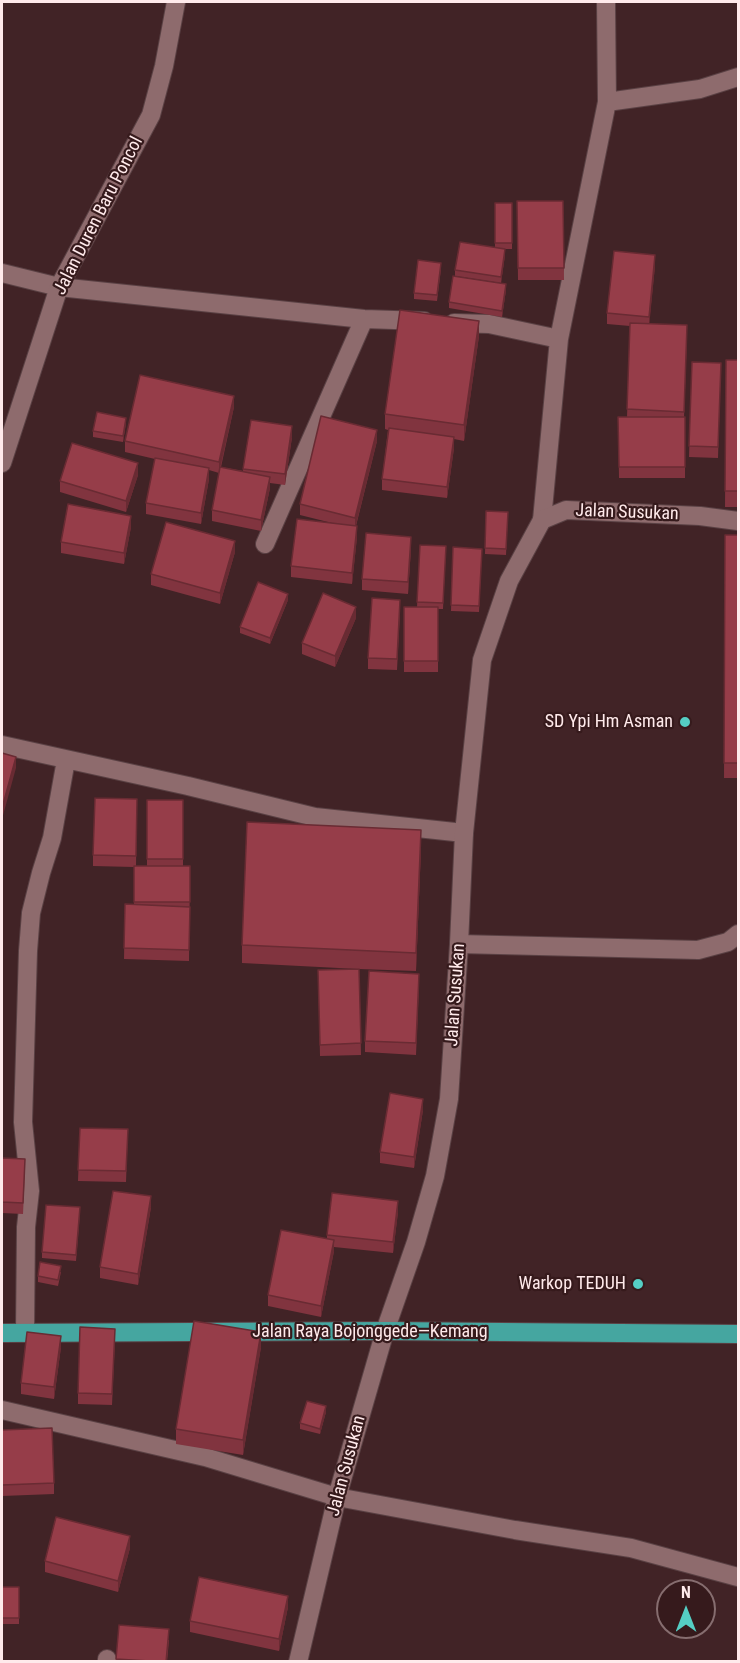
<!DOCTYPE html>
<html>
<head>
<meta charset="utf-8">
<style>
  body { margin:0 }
  #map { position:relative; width:740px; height:1663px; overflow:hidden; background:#412326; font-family:"Roboto Condensed",sans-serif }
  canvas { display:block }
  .frame { position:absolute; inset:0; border:3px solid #ffeaeb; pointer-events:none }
  .north { position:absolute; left:656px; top:1579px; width:60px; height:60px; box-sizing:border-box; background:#361a1c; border:2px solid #866d6f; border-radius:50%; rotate:0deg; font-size:16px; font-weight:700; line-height:24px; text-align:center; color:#ffeaeb }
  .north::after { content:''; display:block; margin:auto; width:21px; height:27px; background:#55cec4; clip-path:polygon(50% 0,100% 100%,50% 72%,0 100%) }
</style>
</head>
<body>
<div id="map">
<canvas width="740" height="1663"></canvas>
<div class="frame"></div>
<div class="north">N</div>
</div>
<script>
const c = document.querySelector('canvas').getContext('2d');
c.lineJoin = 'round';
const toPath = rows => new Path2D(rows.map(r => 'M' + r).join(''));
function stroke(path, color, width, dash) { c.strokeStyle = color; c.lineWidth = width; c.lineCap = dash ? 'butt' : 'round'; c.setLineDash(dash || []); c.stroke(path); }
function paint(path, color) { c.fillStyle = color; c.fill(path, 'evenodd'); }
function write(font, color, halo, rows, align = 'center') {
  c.font = font + ' "Roboto Condensed",sans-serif'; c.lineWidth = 4.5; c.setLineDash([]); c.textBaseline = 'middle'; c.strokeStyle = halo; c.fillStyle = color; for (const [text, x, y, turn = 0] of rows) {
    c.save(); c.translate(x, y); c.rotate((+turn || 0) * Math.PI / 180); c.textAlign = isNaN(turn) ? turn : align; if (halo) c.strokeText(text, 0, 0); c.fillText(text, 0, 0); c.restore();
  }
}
const minor = toPath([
  [607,102,700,89,738,77],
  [2,273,59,287,364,319,424,321],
  [454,323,489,324,559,339],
  [542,520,559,339,607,102,606,2],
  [265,544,364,319],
  [2,745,188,786,315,817,464,833],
  [459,944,698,950,728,942,738,934],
  [25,1333,26,1227,30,1191,23,1122,28,951,31,913,41,873,52,838,66,760],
  [337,1497,515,1530,631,1548,738,1577],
  [107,1662,107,1659]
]);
const tertiary = toPath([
  [2,463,59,287,151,115,164,66,176,2],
  [2,1410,205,1457,337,1497],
  [298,1662,337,1497,385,1331,416,1242,435,1176,449,1099,459,944,464,833,482,660,509,581,542,520,566,510,700,516,738,521]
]);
const trunk = toPath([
  [2,1333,385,1331,738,1334]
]);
const wall = toPath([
  [517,201,563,201,564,280,518,280],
  [495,203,512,203,512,249,502,249,505,255,501,283,455,276,455,270,495,248],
  [655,266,649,324,687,336,684,417,685,417,685,478,619,478,618,417,627,417,630,326,607,324,607,313],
  [441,269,437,301,414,299,414,293],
  [506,290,502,317,449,308,449,302],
  [479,336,464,441,454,439,454,448,447,498,382,490,382,479,388,430,385,429,385,414],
  [726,360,738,360,738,507,725,507],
  [692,362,721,363,718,458,689,457],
  [234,407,221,467,243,471,243,469,292,437,285,485,270,483,270,488,261,531,212,521,212,510,219,473,209,470,209,479,201,524,146,514,146,503,155,459,125,452,125,441],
  [126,423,123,442,93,437,93,431],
  [377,441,356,526,357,537,352,584,291,577,291,566,332,523,300,515,300,504],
  [138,475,126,512,60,492,60,481],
  [486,511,508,512,506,555,485,554],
  [131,527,124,564,61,553,61,542],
  [725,535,738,535,738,778,724,778],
  [420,545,446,546,443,609,438,609,438,672,404,672,404,607,417,607],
  [453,547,482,549,479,612,451,611],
  [411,548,408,594,362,590,362,579],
  [235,552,220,604,151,585,151,574],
  [288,600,270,644,240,633,240,627],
  [400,611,397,670,368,669,368,658],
  [356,618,335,667,302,654,302,643],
  [137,799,136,866,147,866,147,800,183,800,183,866,190,866,189,961,124,959,125,904,134,904,134,867,93,866,93,855],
  [421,849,416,971,359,969,361,1055,320,1056,318,970,358,969,242,963,242,945],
  [419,985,416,1055,365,1052,365,1041],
  [423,1110,414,1168,380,1163,380,1152],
  [80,1128,128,1129,126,1182,78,1181],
  [2,1158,25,1170,23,1214,2,1213],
  [151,1207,138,1285,100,1278,100,1267],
  [398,1212,393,1253,334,1247,334,1251,321,1317,268,1306,268,1295,327,1238,327,1235],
  [80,1213,76,1261,42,1258,42,1252],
  [61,1272,58,1286,38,1282,38,1276],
  [115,1340,112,1405,78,1404,78,1393],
  [61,1347,54,1399,21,1394,21,1383],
  [261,1347,243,1455,176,1444,176,1429],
  [326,1412,320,1434,300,1429,300,1423],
  [2,1472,54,1483,54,1494,2,1496],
  [130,1548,118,1592,45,1572,45,1561],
  [2,1587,19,1587,19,1624,2,1624],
  [288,1607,279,1651,190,1632,190,1621],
  [119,1625,169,1640,167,1662,116,1662]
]);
const shadedWall = toPath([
  [505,249,505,255,501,283,501,277],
  [655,255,655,266,649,328,649,317],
  [506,284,506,290,502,317,502,311],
  [479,321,479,336,464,441,464,425],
  [234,396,234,407,219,473,219,462],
  [126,418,126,423,123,442,123,436],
  [292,426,292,437,285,485,285,474],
  [377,430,377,441,355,529,355,518],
  [454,437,454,448,447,498,447,487],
  [138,463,138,475,126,512,126,501],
  [209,468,209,479,201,524,201,513],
  [270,477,270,488,261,531,261,520],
  [131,516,131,527,124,564,124,553],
  [357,526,357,537,352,584,352,573],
  [411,537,411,548,408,594,408,582],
  [235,541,235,552,220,604,220,593],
  [288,594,288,600,270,644,270,638],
  [356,607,356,618,335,667,335,656],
  [16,757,16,768,2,819,2,808],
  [421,830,421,849,416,971,416,953],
  [423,1099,423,1110,414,1168,414,1157],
  [151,1196,151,1207,138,1285,138,1274],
  [398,1201,398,1212,393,1253,393,1242],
  [334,1240,334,1251,321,1317,321,1306],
  [261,1332,261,1347,243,1455,243,1440],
  [61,1336,61,1347,54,1399,54,1387],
  [326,1406,326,1412,320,1434,320,1429],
  [130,1536,130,1548,118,1592,118,1581],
  [288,1596,288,1607,279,1651,279,1639]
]);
const building = toPath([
  [517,201,563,201,564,268,518,268,517,201],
  [495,203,512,203,512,243,495,243,495,203],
  [460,242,505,249,501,277,455,270,460,242],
  [614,251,655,255,649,317,607,313,614,251],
  [418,260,441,263,437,295,414,293,418,260],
  [453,276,506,284,502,311,449,302,453,276],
  [400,310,479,321,464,425,385,414,400,310],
  [630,323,687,325,684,412,627,409,630,323],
  [726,360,738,360,738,491,725,491,726,360],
  [692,362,721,363,718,447,689,446,692,362],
  [140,375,234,396,219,462,125,441,140,375],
  [97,412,126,418,123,436,93,431,97,412],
  [321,416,377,430,355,518,300,504,321,416],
  [618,417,685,417,685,467,619,467,618,417],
  [251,420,292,426,285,474,243,469,251,420],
  [389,428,454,437,447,487,382,479,389,428],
  [72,443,138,463,126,501,60,481,72,443],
  [155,458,209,468,201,513,146,503,155,458],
  [220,467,270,477,261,520,212,510,220,467],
  [68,504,131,516,124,553,61,542,68,504],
  [486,511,508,512,506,549,485,548,486,511],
  [297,519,357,526,352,573,291,566,297,519],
  [166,522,235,541,220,593,151,574,166,522],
  [366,533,411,537,408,582,362,579,366,533],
  [725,535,738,535,738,763,724,763,725,535],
  [420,545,446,546,443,603,417,602,420,545],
  [453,547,482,549,479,606,451,605,453,547],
  [258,582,288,594,270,638,240,627,258,582],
  [323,593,356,607,335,656,302,643,323,593],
  [372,598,400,600,397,659,368,658,372,598],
  [404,607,438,607,438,661,404,661,404,607],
  [2,753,16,757,2,808,2,753],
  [95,798,137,799,136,856,93,855,95,798],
  [147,800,183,800,183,859,147,859,147,800],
  [247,822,421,830,416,953,242,945,247,822],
  [134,866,190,866,190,902,134,902,134,866],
  [125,904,190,907,189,950,124,948,125,904],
  [359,969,361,1043,320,1045,318,970,359,969],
  [369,971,419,974,416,1043,365,1041,369,971],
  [390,1093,423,1099,414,1157,380,1152,390,1093],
  [80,1128,128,1129,126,1171,78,1170,80,1128],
  [2,1158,25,1159,23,1203,2,1202,2,1158],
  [113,1191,151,1196,138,1274,100,1267,113,1191],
  [332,1193,398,1201,393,1242,327,1235,332,1193],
  [46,1205,80,1207,76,1255,42,1252,46,1205],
  [281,1230,334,1240,321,1306,268,1295,281,1230],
  [40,1262,61,1266,58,1280,38,1276,40,1262],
  [194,1321,261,1332,243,1440,176,1429,194,1321],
  [80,1327,115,1329,112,1394,78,1393,80,1327],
  [27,1332,61,1336,54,1387,21,1383,27,1332],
  [307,1401,326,1406,320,1429,300,1423,307,1401],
  [52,1428,54,1483,2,1485,2,1430,52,1428],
  [56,1517,130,1536,118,1581,45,1561,56,1517],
  [199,1577,288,1596,279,1639,190,1621,199,1577],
  [2,1587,19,1587,19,1618,2,1618,2,1587],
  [119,1625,169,1629,166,1662,116,1659,119,1625]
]);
const markers = [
  [685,722,6,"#55cec4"],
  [638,1284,6,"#55cec4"]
];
const streetNames = [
  ["Jalan Duren Baru Poncol",99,216,-63],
  ["Jalan Susukan",627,513,2],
  ["Jalan Susukan",456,995,-86],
  ["Jalan Raya Bojonggede—Kemang",370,1332],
  ["Jalan Susukan",347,1466,-75]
];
const poiNames = [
  ["SD Ypi Hm Asman",673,722],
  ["Warkop TEDUH",626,1284]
];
stroke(minor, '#5a4144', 20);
stroke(tertiary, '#5a4144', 20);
stroke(trunk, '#5a4144', 20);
stroke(minor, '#8e6b6d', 18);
stroke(tertiary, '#8e6b6d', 18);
stroke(trunk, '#45a6a0', 18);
paint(wall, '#81343f');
paint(shadedWall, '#692b33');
paint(building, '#963d49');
stroke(building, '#692b33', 1.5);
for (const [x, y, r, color] of markers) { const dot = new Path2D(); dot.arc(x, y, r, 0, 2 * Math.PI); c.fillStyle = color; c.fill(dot); stroke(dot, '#361a1c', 2); }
write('18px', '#ffeaeb', '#361a1c', streetNames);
write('18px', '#ffeaeb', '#361a1c', poiNames, 'right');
</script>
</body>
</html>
